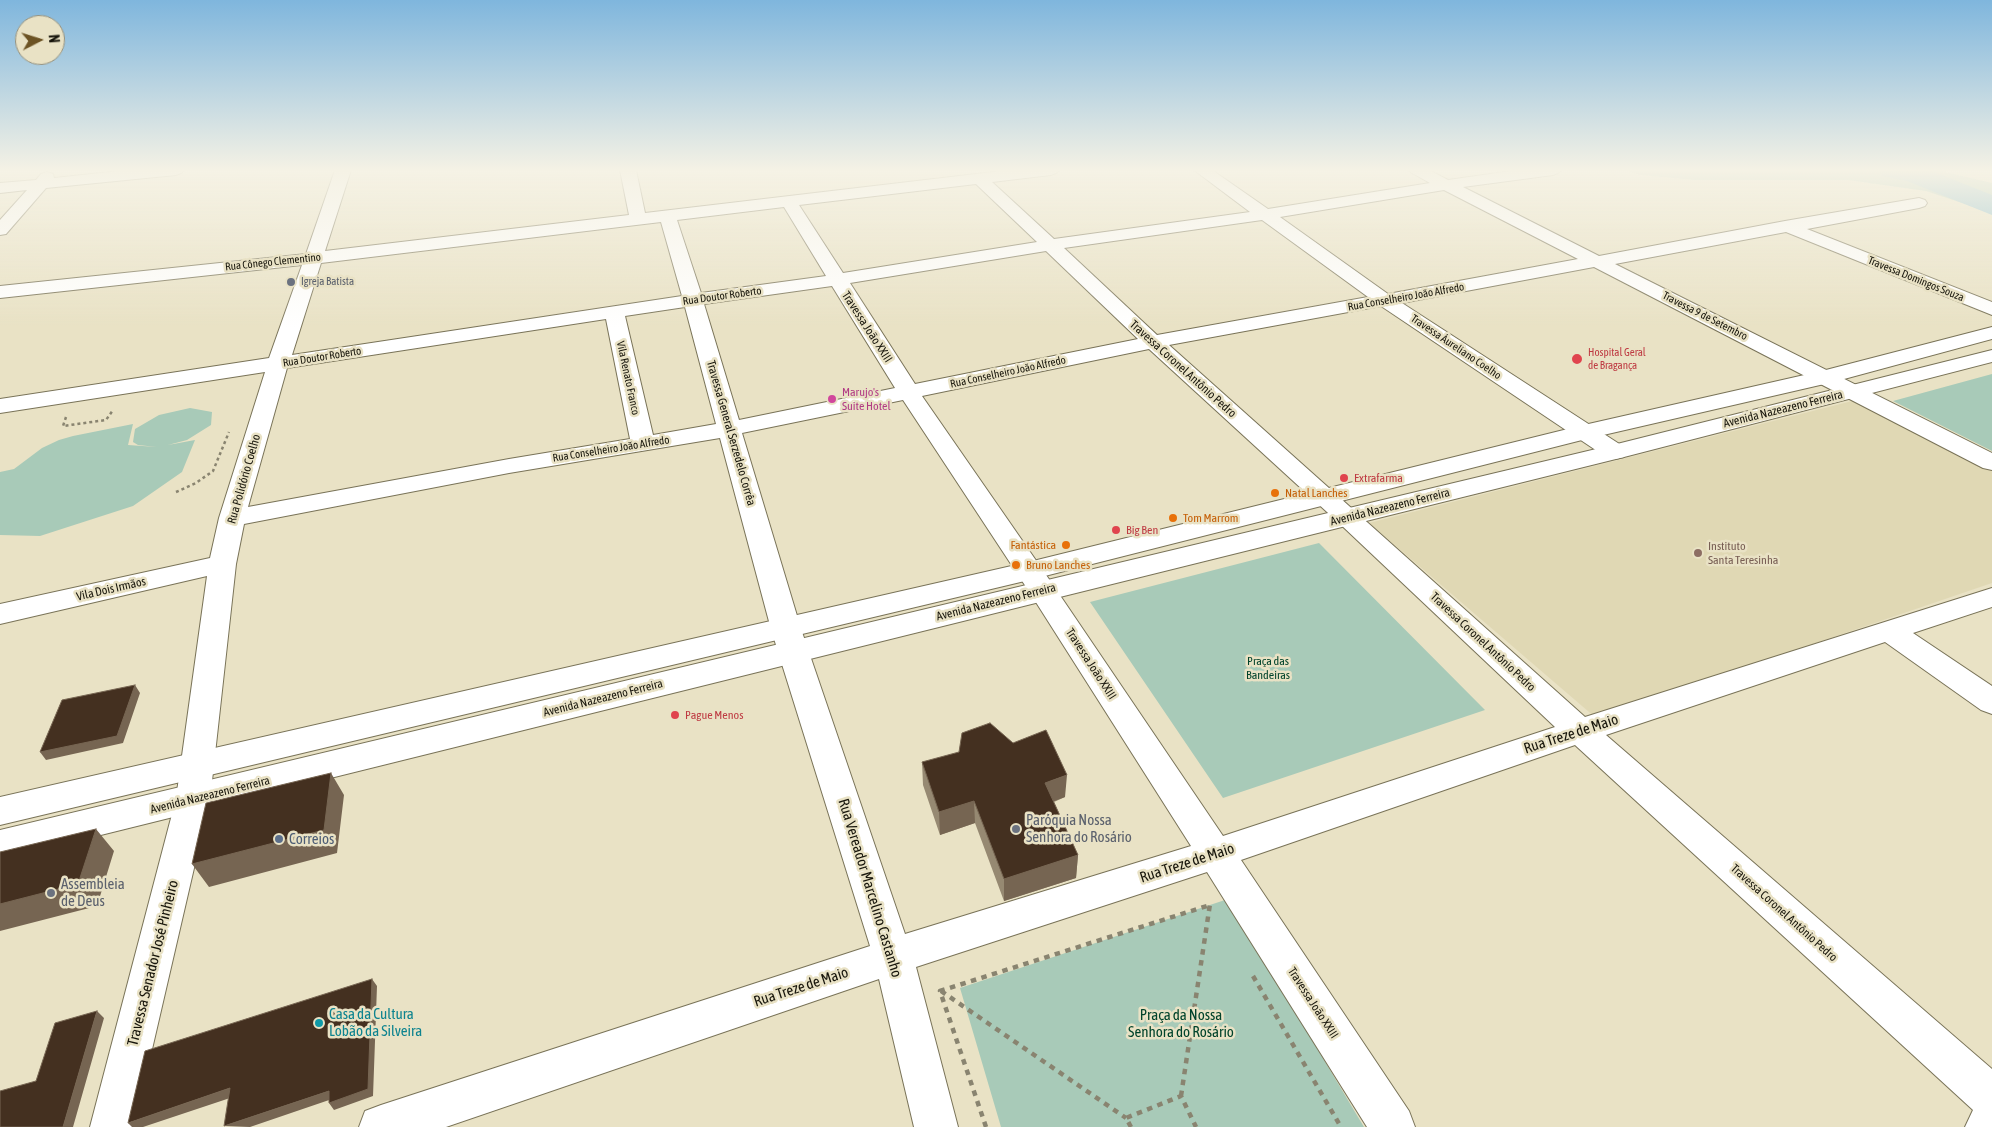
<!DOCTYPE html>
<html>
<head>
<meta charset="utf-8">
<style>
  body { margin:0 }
  #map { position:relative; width:1992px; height:1127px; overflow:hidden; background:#e9e2c5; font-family:"Asap Condensed",sans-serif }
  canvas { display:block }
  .north { position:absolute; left:15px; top:15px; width:50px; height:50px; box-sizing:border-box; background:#e9e2c5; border:1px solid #95907b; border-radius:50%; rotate:85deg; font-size:14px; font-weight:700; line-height:20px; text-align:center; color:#17150b }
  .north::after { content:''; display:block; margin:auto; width:18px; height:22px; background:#6c5324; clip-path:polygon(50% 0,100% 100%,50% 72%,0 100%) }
</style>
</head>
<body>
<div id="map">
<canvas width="1992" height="1127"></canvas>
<div class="north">N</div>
</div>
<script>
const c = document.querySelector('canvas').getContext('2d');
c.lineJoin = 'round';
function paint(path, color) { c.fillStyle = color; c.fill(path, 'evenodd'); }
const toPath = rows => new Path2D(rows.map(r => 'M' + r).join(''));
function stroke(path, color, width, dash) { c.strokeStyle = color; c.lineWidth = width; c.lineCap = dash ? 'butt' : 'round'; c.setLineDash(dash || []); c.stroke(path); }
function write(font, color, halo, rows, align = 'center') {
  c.font = font + ' "Asap Condensed",sans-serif'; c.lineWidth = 5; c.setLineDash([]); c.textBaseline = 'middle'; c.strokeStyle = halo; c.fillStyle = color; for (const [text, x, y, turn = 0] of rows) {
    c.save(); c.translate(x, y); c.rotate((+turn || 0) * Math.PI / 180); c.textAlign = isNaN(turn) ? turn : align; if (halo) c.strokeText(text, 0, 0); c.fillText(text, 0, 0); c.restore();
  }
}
const built = toPath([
  [1860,399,1992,469,1992,583,1596,718,1369,523]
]);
const green = toPath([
  [1626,170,1937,170,1992,183,1992,213,1926,191,1848,180,1694,180,1640,175],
  [1992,374,1992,451,1893,401],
  [190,408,212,412,211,425,187,440,168,445,195,440,182,472,133,506,40,536,0,535,0,472,14,469,42,448,59,440,73,436,133,424,128,445,157,447,138,445,133,442,135,429,159,415],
  [1319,543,1485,710,1223,798,1090,602],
  [1228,899,1364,1127,1001,1127,960,988]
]);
const river = toPath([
  [1878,170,1929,170,1992,195,1992,215,1907,181,1882,176,1878,170]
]);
const pathFar1 = toPath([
  [66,417,63,426,106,420,113,410],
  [176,492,196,483,213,471,229,432]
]);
const path = toPath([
  [1253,976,1341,1127],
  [941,991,1126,1118],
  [1181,1096,1210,904],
  [986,1127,940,991,1210,905],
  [1131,1127,1126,1118,1181,1096,1196,1127]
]);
const minor = toPath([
  [129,170,184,170,181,173,176,175,46,188,6,234,0,235,0,220,27,190,0,193,0,183,36,180,41,174,47,172,53,174,54,178,129,170],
  [335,170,351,170,325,251,629,215,620,170,636,170,645,213,1010,170,1059,170,1056,173,1051,175,992,182,1054,239,1250,212,1194,170,1212,170,1268,209,1430,183,1412,173,1409,170,1429,170,1448,180,1518,170,1561,170,1558,173,1553,175,1463,187,1599,256,1785,221,1919,198,1925,200,1927,203,1925,206,1919,208,1807,229,1992,302,1992,315,1786,232,1615,264,1992,453,1992,470,1983,468,1594,267,1402,303,1624,447,1627,452,1624,457,1615,459,1606,457,1381,306,1169,345,1585,717,1992,588,1992,607,1913,633,1992,686,1992,714,1981,710,1885,642,1606,735,1992,1069,1992,1127,1965,1127,1973,1110,1575,745,1241,860,1409,1111,1415,1127,1367,1127,1207,872,916,967,958,1127,914,1127,879,979,446,1127,359,1127,365,1111,381,1105,870,946,771,629,720,438,509,473,244,524,236,564,210,799,134,1127,90,1127,176,799,207,576,0,624,0,604,210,558,219,518,265,372,0,413,0,399,269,358,302,265,0,298,0,286,306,254,335,170],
  [976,184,1037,242,843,273,799,205,976,184],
  [1444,190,1578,259,1388,294,1280,217,1444,190],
  [784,207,826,276,701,293,677,220,784,207],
  [1262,220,1368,297,1157,335,1064,248,1262,220],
  [661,222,682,296,292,355,321,263,661,222],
  [1046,251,1138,339,915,384,850,283,1046,251],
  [832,286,895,388,739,420,704,304,832,286],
  [685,307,716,424,653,435,625,316,685,307],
  [606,319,630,439,509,459,248,507,287,368,606,319],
  [1149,349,1339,523,1555,727,1223,836,1053,585,922,396,1149,349],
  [903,400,1032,596,1191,846,905,934,801,629,742,433,903,400]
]);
const major = toPath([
  [1992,327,1992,339,1833,382,1586,439,1029,580,0,825,0,797,1029,562,1584,425,1822,371,1992,327],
  [1992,350,1992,362,1624,457,0,860,0,830,1613,445,1992,350]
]);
const wall = toPath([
  [1013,743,1065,797,1054,802,1078,855,1076,878,1004,901,975,823,940,835,923,785,922,762]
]);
const shadedWall = toPath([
  [135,685,140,693,123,743,46,760,40,752],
  [331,773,344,795,337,853,209,887,192,864],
  [1067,775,1065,797,1044,805,1045,783],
  [974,801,975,823,940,835,939,812],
  [96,829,114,851,97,906,0,931,0,904],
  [1078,855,1076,878,1004,901,1004,879],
  [372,979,377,986,373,1096,334,1110,329,1103],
  [97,1011,104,1018,73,1127,63,1127],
  [230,1088,236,1096,143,1127,132,1127,128,1123],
  [329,1091,335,1098,250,1127,224,1126]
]);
const building = toPath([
  [135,685,117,736,40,752,62,700,135,685],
  [990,723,1013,743,1046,730,1067,775,1045,783,1078,855,1004,879,974,801,939,812,922,762,959,752,962,733,990,723],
  [331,773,324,830,192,864,206,803,331,773],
  [96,829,78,884,0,904,0,852,96,829],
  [372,979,368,1089,329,1103,329,1091,224,1126,230,1088,128,1123,145,1051,372,979],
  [97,1011,63,1127,0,1127,0,1091,36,1081,55,1023,97,1011]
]);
const markers = [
  [291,282,5,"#6b7280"],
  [1577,359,6,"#e0444e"],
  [832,399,5,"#d1479c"],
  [1344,478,5,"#e0444e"],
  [1275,493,5,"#e8710a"],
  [1173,518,5,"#e8710a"],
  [1116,530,5,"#e0444e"],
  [1066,545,5,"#e8710a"],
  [1698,553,5,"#8d6e63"],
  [1016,565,5,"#e8710a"],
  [675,715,5,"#e0444e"],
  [1016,829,5,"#6b7280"],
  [279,839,5,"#5c6f8a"],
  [51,893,5,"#6b7280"],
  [319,1023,5,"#0f9aa8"]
];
const farStreetnames = [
  ["Rua Cônego Clementino",273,262,-6],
  ["Travessa Domingos Souza",1916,279,22],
  ["Rua Doutor Roberto",722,296,-8],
  ["Rua Conselheiro João Alfredo",1406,297,-10],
  ["Travessa 9 de Setembro",1705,316,27],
  ["Travessa Áureliano Coelho",1456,347,34],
  ["Rua Doutor Roberto",322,357,-9],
  ["Rua Conselheiro João Alfredo",1008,372,-12],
  ["Vila Renato Franco",628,378,78],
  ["Rua Conselheiro João Alfredo",611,449,-9]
];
const farWorshipnames = [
  ["Igreja Batista",301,282]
];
const farHealthnames = [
  ["Hospital Geral",1588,353],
  ["de Bragança",1588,366]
];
const streetNames = [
  ["Travessa João XXIII",867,327,57],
  ["Travessa Coronel Antônio Pedro",1183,369,42],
  ["Avenida Nazeazeno Ferreira",1783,409,-14],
  ["Travessa General Serzedelo Corrêa",731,433,74],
  ["Rua Polidório Coelho",244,479,-74],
  ["Avenida Nazeazeno Ferreira",1390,507,-14],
  ["Vila Dois Irmãos",111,589,-13],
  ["Avenida Nazeazeno Ferreira",996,602,-14],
  ["Travessa Coronel Antônio Pedro",1483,642,43],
  ["Travessa João XXIII",1091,664,57],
  ["Avenida Nazeazeno Ferreira",603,698,-14],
  ["Avenida Nazeazeno Ferreira",210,795,-14],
  ["Travessa Coronel Antônio Pedro",1784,913,42],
  ["Travessa João XXIII",1313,1003,57]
];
const hotelNames = [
  ["Marujo's",842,392],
  ["Suite Hotel",842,406]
];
const healthNames = [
  ["Extrafarma",1354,478],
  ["Big Ben",1126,530],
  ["Pague Menos",685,715]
];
const foodNames = [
  ["Natal Lanches",1285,493],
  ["Tom Marrom",1183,518],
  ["Fantástica",1056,545,"right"],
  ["Bruno Lanches",1026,565]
];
const educationNames = [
  ["Instituto",1708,546],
  ["Santa Teresinha",1708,560]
];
const parkNames = [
  ["Praça das",1268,661],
  ["Bandeiras",1268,675]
];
const nearStreetnames = [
  ["Rua Treze de Maio",1571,734,-18],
  ["Rua Treze de Maio",1187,863,-18],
  ["Rua Vereador Marcelino Castanho",870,888,73],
  ["Travessa Senador José Pinheiro",153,963,-76],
  ["Rua Treze de Maio",801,987,-18]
];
const nearWorshipnames = [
  ["Paróquia Nossa",1026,820],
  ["Senhora do Rosário",1026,837],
  ["Assembleia",61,884],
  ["de Deus",61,901]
];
const nearServicenames = [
  ["Correios",289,839]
];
const nearCulturenames = [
  ["Casa da Cultura",329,1014],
  ["Lobão da Silveira",329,1031]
];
const nearParknames = [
  ["Praça da Nossa",1181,1015],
  ["Senhora do Rosário",1181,1032]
];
paint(built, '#e0d8b4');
paint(green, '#a8cab8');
paint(river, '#83bacd');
stroke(minor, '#797358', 2);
stroke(major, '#797358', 2);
stroke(pathFar1, '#898470', 2.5, [3, 3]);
stroke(path, '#898470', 4.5, [5.5, 5.5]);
paint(minor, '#fff');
paint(major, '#fff');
paint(wall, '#968972');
paint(shadedWall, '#766552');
paint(building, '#443020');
stroke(building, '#766552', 1);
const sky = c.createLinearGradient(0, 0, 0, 328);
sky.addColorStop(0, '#7fb6dd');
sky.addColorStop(0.52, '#f5f2e5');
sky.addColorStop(1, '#f5f2e500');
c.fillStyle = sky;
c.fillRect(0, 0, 1992, 328);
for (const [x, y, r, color] of markers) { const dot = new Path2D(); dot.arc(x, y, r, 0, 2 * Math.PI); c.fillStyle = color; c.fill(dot); stroke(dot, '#e9e2c5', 2); }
write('11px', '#17150b', '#e9e2c5', farStreetnames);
write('11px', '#5b616d', '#e9e2c5', farWorshipnames, 'left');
write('11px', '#be3a42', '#e9e2c5', farHealthnames, 'left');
write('12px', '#17150b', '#e9e2c5', streetNames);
write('12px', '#b23c85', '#e9e2c5', hotelNames, 'left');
write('12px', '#be3a42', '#e9e2c5', healthNames, 'left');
write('12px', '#c56008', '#e9e2c5', foodNames, 'left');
write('12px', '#785e54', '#e9e2c5', educationNames, 'left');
write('12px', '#00432b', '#e9e2c5', parkNames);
write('15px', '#17150b', '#e9e2c5', nearStreetnames);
write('15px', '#5b616d', '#e9e2c5', nearWorshipnames, 'left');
write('15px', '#4e5e75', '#e9e2c5', nearServicenames, 'left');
write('15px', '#0d838f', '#e9e2c5', nearCulturenames, 'left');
write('15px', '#00432b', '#e9e2c5', nearParknames);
</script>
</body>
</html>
